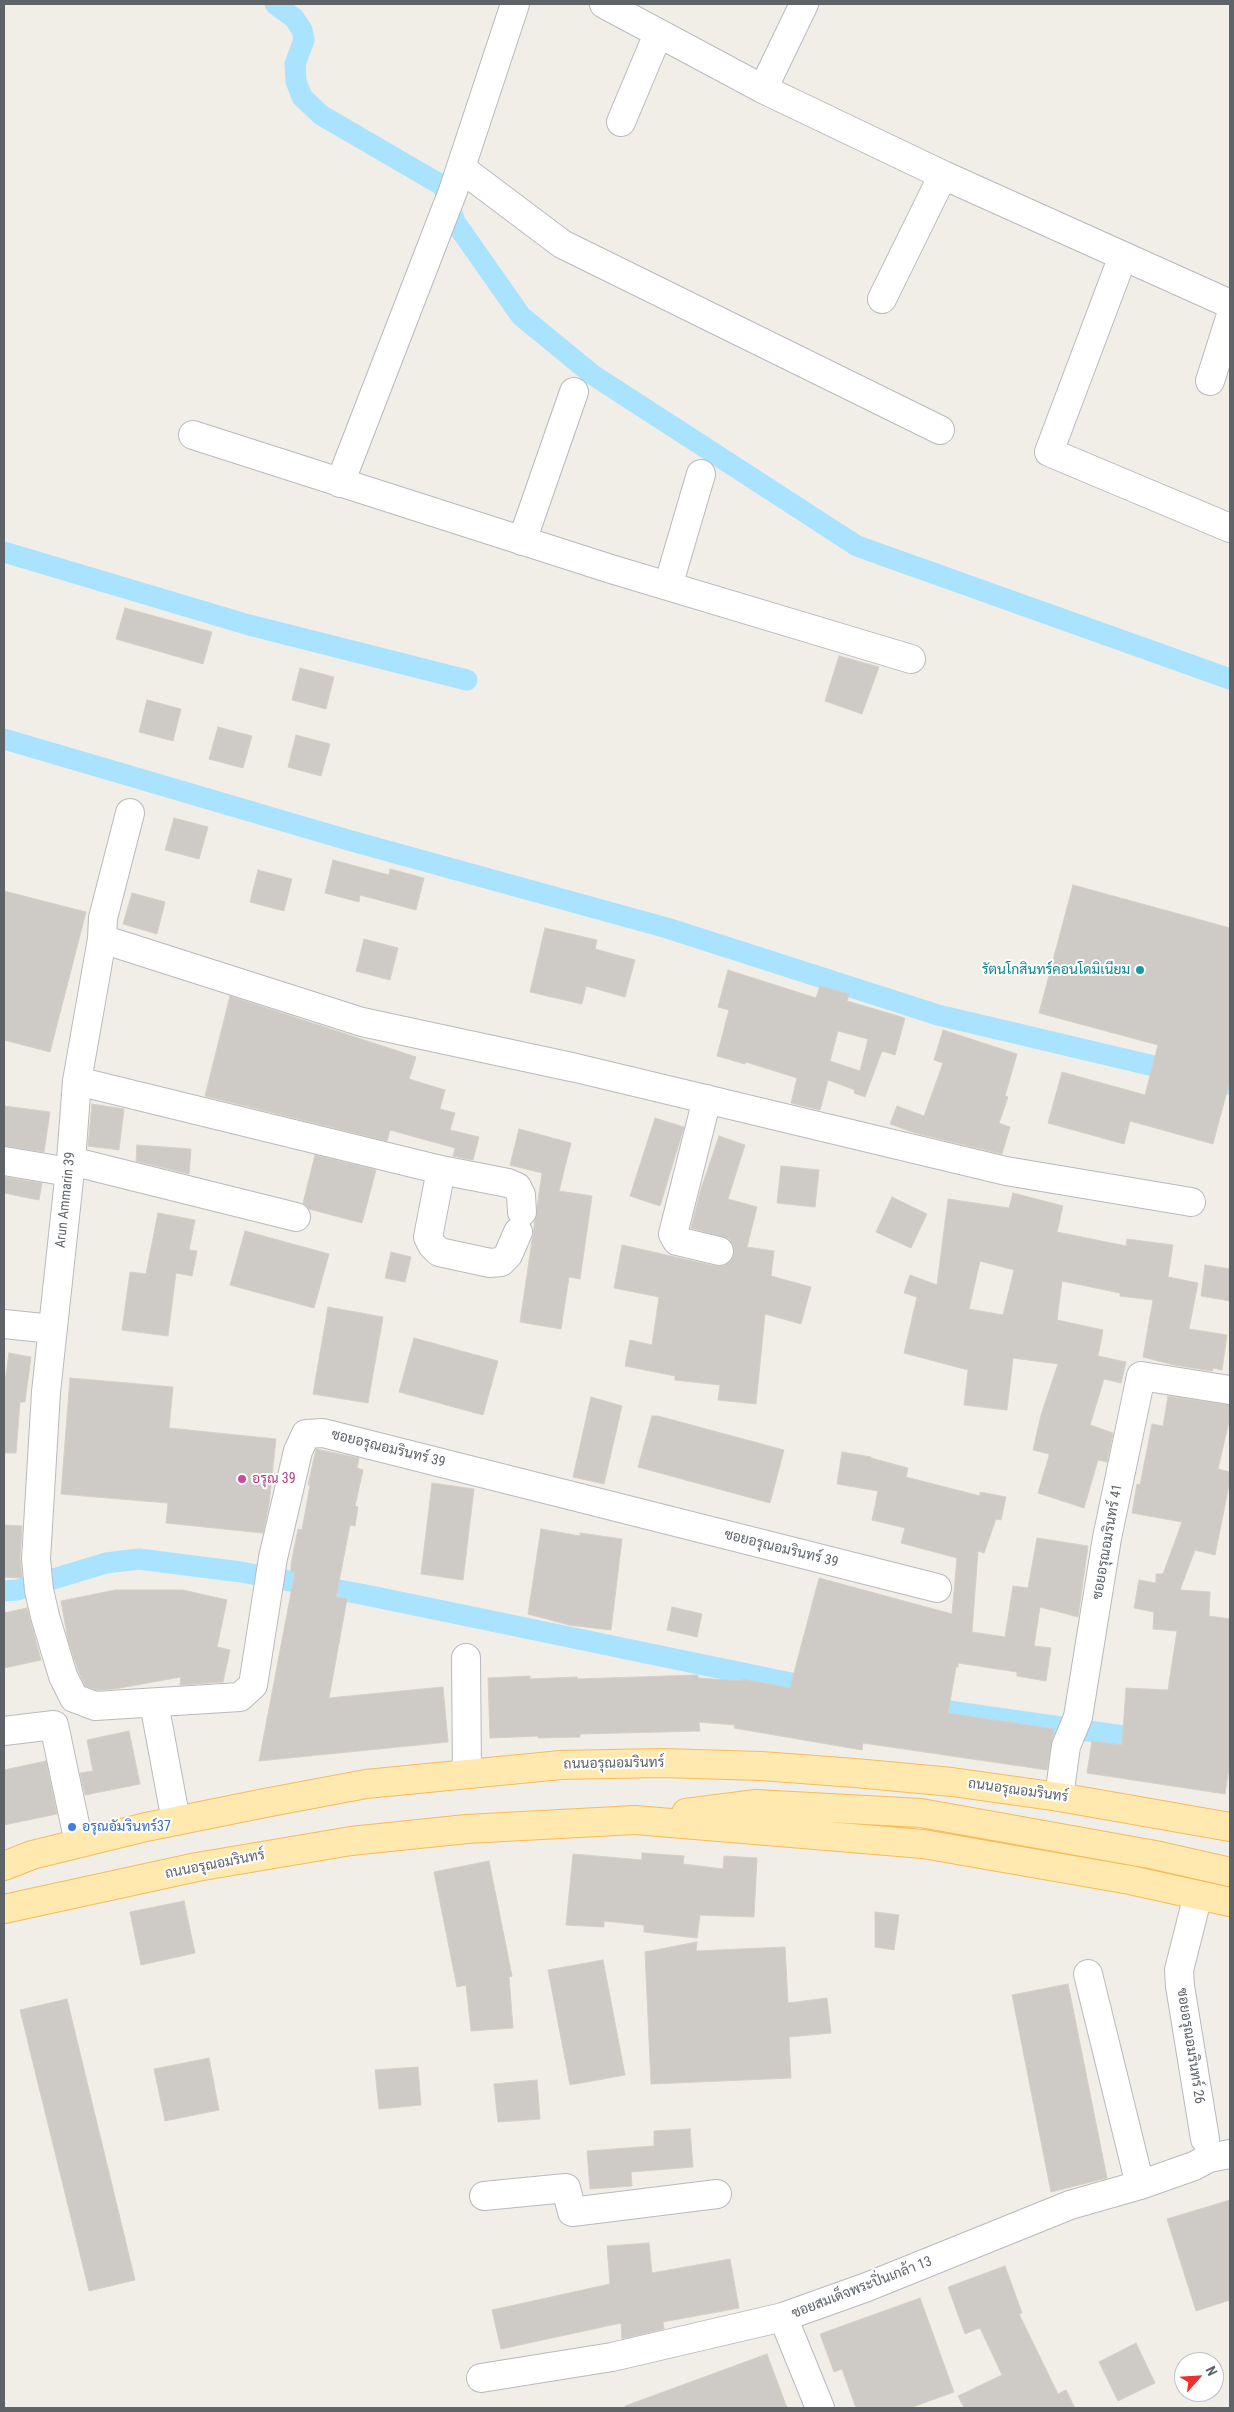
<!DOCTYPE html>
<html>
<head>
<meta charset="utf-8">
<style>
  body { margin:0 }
  #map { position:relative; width:1234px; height:2412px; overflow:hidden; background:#f1eee7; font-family:"Roboto Condensed",sans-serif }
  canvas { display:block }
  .frame { position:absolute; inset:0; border:5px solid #5e6368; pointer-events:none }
  .north { position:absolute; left:1174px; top:2352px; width:50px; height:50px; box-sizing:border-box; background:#fff; border:1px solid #bfc1c3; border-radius:50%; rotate:64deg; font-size:14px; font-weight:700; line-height:20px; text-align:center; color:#5e6368 }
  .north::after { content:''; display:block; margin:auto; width:18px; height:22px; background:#f12d32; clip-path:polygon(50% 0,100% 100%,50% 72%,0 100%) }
</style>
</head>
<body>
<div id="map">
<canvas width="1234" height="2412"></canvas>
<div class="frame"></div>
<div class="north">N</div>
</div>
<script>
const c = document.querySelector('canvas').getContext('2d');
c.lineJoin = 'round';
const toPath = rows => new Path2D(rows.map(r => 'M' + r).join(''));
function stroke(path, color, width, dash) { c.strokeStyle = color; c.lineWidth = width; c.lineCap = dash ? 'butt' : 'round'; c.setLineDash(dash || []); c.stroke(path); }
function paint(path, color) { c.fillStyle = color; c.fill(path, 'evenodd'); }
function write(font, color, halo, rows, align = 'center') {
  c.font = font + ' "Roboto Condensed",Sarabun,sans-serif'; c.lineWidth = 4; c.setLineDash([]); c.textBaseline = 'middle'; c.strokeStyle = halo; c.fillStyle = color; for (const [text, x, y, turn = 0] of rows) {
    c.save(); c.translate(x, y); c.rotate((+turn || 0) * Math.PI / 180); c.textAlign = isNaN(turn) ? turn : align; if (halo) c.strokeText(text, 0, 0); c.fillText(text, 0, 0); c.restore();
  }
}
const canal = toPath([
  [275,4,294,18,302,30,304,40,295,64,296,81,302,97,321,115,443,186,455,222,521,316,593,375,857,546,1230,679],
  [4,552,249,625,467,680],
  [4,739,348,840,667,928,938,1015,1230,1084],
  [4,1591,17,1590,106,1563,139,1559,241,1572,366,1595,820,1689],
  [921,1707,1151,1740]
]);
const building = toPath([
  [125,608,212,632,203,664,116,639,125,608],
  [839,656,879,667,862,714,825,701,839,656],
  [300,668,334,677,326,709,292,700,300,668],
  [147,700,181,709,173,741,139,732,147,700],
  [218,727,252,736,243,768,209,759,218,727],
  [296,735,330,744,321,776,288,767,296,735],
  [174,818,208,827,199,859,165,850,174,818],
  [333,860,389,875,390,869,424,878,416,910,360,895,359,902,325,893,333,860],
  [258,870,292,879,284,911,250,902,258,870],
  [1073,885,1230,928,1230,1080,1213,1144,1130,1121,1124,1144,1048,1123,1062,1072,1145,1095,1158,1045,1039,1013,1073,885],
  [4,891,86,912,50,1052,4,1040,4,891],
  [132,893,165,902,157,934,123,924,132,893],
  [545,928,597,940,595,949,635,960,625,997,586,986,582,1004,530,992,545,928],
  [364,939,398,948,390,980,356,971,364,939],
  [728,970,816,998,820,986,849,994,847,1001,905,1018,895,1055,882,1051,865,1097,854,1093,855,1090,828,1080,820,1110,791,1103,797,1078,746,1062,745,1064,717,1056,729,1010,718,1007,728,970],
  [838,1031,868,1039,860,1071,830,1061,838,1031],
  [230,996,416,1057,409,1079,445,1090,440,1109,455,1113,450,1130,479,1137,473,1160,453,1156,455,1148,390,1130,387,1141,205,1096,230,996],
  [943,1030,1017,1054,1005,1096,1008,1097,999,1123,1010,1127,1002,1154,915,1133,890,1124,897,1106,924,1116,943,1063,934,1060,943,1030],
  [92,1104,124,1109,119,1150,88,1146,92,1104],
  [4,1106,50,1112,44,1152,4,1146,4,1106],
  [655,1118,684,1127,660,1206,630,1196,655,1118],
  [519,1129,571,1143,559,1191,592,1196,580,1279,569,1277,561,1329,520,1322,542,1173,510,1165,519,1129],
  [719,1136,745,1145,728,1199,757,1207,747,1247,774,1251,771,1276,811,1287,801,1324,765,1314,756,1404,718,1400,720,1385,675,1380,675,1376,625,1366,630,1340,652,1345,659,1297,614,1288,622,1245,715,1266,724,1266,731,1261,734,1254,734,1247,729,1239,691,1228,700,1192,719,1136],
  [137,1145,191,1149,189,1174,136,1161,137,1145],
  [315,1155,376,1170,362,1223,309,1209,303,1203,315,1155],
  [781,1166,819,1170,815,1207,777,1203,781,1166],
  [4,1177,42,1183,39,1200,4,1193,4,1177],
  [1013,1193,1063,1206,1057,1232,1126,1246,1127,1239,1173,1245,1168,1277,1198,1283,1189,1329,1227,1335,1222,1370,1213,1368,1212,1371,1174,1365,1143,1357,1153,1300,1120,1296,1120,1293,1062,1281,1057,1320,1103,1330,1098,1356,1126,1362,1121,1383,1104,1379,1090,1425,1113,1433,1107,1462,1098,1460,1084,1508,1038,1493,1049,1456,1049,1454,1033,1450,1041,1415,1058,1364,1013,1358,1007,1410,964,1405,968,1370,904,1353,917,1297,904,1293,910,1275,937,1285,948,1199,1009,1208,1013,1193],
  [980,1261,1014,1270,1003,1315,969,1309,980,1261],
  [892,1197,927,1214,911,1248,876,1232,892,1197],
  [158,1213,195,1220,189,1250,197,1251,192,1276,176,1273,168,1336,122,1330,130,1272,146,1274,158,1213],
  [245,1231,329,1254,314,1308,230,1285,245,1231],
  [391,1252,411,1257,405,1282,385,1278,391,1252],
  [1205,1265,1230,1269,1230,1301,1201,1296,1205,1265],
  [328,1307,383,1317,368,1403,313,1394,328,1307],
  [414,1338,498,1361,483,1415,399,1392,414,1338],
  [9,1353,31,1357,25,1402,20,1402,16,1453,4,1453,4,1388,9,1353],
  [70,1378,173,1387,169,1428,276,1439,269,1504,263,1533,166,1523,168,1503,61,1494,70,1378],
  [1168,1396,1230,1405,1230,1417,1218,1469,1230,1472,1230,1480,1215,1555,1195,1550,1180,1590,1210,1592,1209,1616,1230,1619,1230,1762,1225,1794,1087,1773,1092,1741,1122,1745,1126,1688,1168,1690,1177,1631,1153,1629,1154,1612,1134,1608,1139,1580,1156,1583,1156,1574,1163,1574,1182,1522,1132,1513,1137,1484,1140,1485,1152,1424,1163,1426,1168,1396],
  [591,1397,622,1406,604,1484,573,1477,591,1397],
  [652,1416,658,1416,784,1450,770,1503,638,1467,652,1416],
  [316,1449,359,1458,357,1468,363,1470,355,1506,358,1507,355,1526,350,1525,336,1597,347,1599,329,1698,443,1687,448,1742,259,1761,295,1572,291,1571,291,1564,298,1529,302,1530,310,1485,308,1485,316,1449],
  [842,1452,871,1457,871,1458,908,1468,906,1477,980,1496,980,1492,1006,1497,1001,1520,996,1519,984,1553,978,1551,972,1632,1005,1637,1013,1586,1028,1588,1037,1538,1088,1546,1078,1617,1040,1607,1034,1646,1051,1648,1046,1681,1017,1676,1017,1672,958,1663,958,1667,956,1667,948,1713,1054,1729,1047,1770,863,1743,862,1750,734,1728,735,1725,699,1722,700,1731,580,1734,580,1737,538,1738,538,1736,490,1738,488,1678,530,1676,530,1679,577,1677,577,1679,698,1675,698,1678,742,1681,742,1679,790,1688,819,1578,952,1614,957,1558,901,1543,905,1528,872,1520,878,1491,837,1484,842,1452],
  [432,1483,474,1489,463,1580,421,1574,432,1483],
  [4,1525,22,1526,20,1558,22,1578,4,1577,4,1525],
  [541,1529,580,1536,580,1533,622,1539,611,1630,569,1625,528,1614,541,1529],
  [115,1590,183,1590,227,1600,217,1647,230,1650,223,1682,180,1685,181,1677,114,1689,97,1690,85,1686,78,1670,68,1640,61,1601,115,1590],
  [672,1607,702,1614,697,1637,667,1630,672,1607],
  [27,1608,41,1660,4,1668,4,1613,27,1608],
  [129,1731,140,1784,85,1795,80,1773,93,1771,87,1740,129,1731],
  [46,1761,57,1814,4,1825,4,1770,46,1761],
  [642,1853,684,1856,683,1864,723,1869,724,1856,757,1858,754,1917,700,1915,697,1938,644,1932,644,1925,604,1921,604,1927,566,1925,573,1854,642,1860,642,1853],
  [489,1861,512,1976,509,1977,513,2028,471,2031,466,1985,457,1987,434,1872,489,1861],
  [184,1901,195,1953,141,1965,130,1912,184,1901],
  [875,1912,899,1915,894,1950,875,1947,875,1912],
  [697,1942,696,1951,785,1947,788,2003,827,1998,831,2033,789,2037,791,2078,651,2084,645,1952,697,1942],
  [603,1960,625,2075,570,2085,548,1970,603,1960],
  [1068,1984,1107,2178,1051,2192,1012,1995,1068,1984],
  [67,1999,135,2280,89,2291,20,2010,67,1999],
  [209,2058,219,2110,165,2121,154,2069,209,2058],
  [418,2067,421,2105,379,2109,375,2070,418,2067],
  [537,2080,540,2119,498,2122,494,2084,537,2080],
  [690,2129,693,2167,631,2172,632,2186,590,2189,587,2151,654,2146,654,2131,690,2129],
  [1230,2200,1230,2300,1196,2311,1167,2219,1230,2200],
  [649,2243,652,2273,730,2259,739,2308,663,2322,664,2329,622,2339,621,2323,501,2349,492,2310,610,2284,607,2246,649,2243],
  [1005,2266,1022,2313,1019,2314,1058,2394,1066,2390,1075,2408,964,2408,958,2396,1002,2375,980,2328,965,2334,948,2287,1005,2266],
  [920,2298,954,2392,910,2408,856,2408,842,2369,834,2372,820,2334,920,2298],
  [1136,2343,1155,2383,1118,2401,1099,2362,1136,2343],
  [767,2354,787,2408,625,2408,625,2406,767,2354]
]);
const minor = toPath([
  [604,4,763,89,943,175,1230,304],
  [763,89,804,4],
  [621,122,658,34],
  [461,168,562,244,940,430],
  [1123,256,1049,452,1230,528],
  [882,299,943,175],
  [1210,381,1230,318],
  [193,435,611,569,911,659],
  [340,483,453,191,515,4],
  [522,541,574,392],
  [668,586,701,474],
  [130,813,103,918,102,939,77,1081,71,1161,46,1392,36,1559,39,1590,45,1616,63,1676,74,1698,95,1706,240,1697,253,1685,273,1558,298,1451,306,1434,323,1433,937,1588],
  [102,939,362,1022,576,1068,1006,1171,1191,1202],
  [77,1081,441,1170,508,1183,517,1187,521,1195,522,1212],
  [707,1099,673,1234,677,1241,719,1251],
  [4,1161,69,1172],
  [71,1161,296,1217],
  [441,1170,428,1237,432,1245,439,1252,490,1263,501,1262,508,1255,518,1232],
  [4,1324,53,1329],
  [466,1658,467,1773],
  [154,1703,176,1821],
  [4,1731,54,1725,79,1843],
  [1059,1797,1066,1746,1078,1717,1107,1538,1141,1376,1230,1390],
  [1198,1895,1179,1970,1180,1986,1205,2139],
  [1088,1974,1140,2185],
  [484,2196,566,2188,572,2212,717,2194],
  [783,2317,820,2408],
  [481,2378,612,2357,783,2317,867,2287,1070,2205,1140,2185,1194,2166,1209,2158,1230,2154]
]);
const major = toPath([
  [686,1813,756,1804,921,1813,1155,1855,1230,1872],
  [4,1866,32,1855,146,1827,265,1803,366,1784,561,1765,662,1763,761,1766,855,1773,952,1782,1059,1797,1230,1827],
  [4,1909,197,1867,351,1841,467,1829,635,1820,923,1844,1130,1880,1230,1902]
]);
const markers = [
  [1140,970,5,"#0f9aa8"],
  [242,1479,5,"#d1479c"],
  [72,1827,5,"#3f7fe0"]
];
const cultureNames = [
  ["รัตนโกสินทร์คอนโดมิเนียม",1130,970]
];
const streetNames = [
  ["Arun Ammarin 39",66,1200,-84],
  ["ซอยอรุณอมรินทร์ 39",388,1449,14],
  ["ซอยอรุณอมรินทร์ 41",1108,1542,-80],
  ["ซอยอรุณอมรินทร์ 39",781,1549,14],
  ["ถนนอรุณอมรินทร์",614,1764,-1],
  ["ถนนอรุณอมรินทร์",1018,1791,8],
  ["ถนนอรุณอมรินทร์",215,1865,-11],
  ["ซอยอรุณอมรินทร์ 26",1190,2046,81],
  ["ซอยสมเด็จพระปิ่นเกล้า 13",862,2288,-21]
];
const hotelNames = [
  ["อรุณ 39",252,1479]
];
const shopNames = [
  ["อรุณอัมรินทร์37",82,1827]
];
stroke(canal, '#a9e3ff', 21);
paint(building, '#cecbc6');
stroke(building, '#d6cfc5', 1);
stroke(minor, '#b7babe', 30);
stroke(major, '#f8ba59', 30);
stroke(minor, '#fff', 28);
stroke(major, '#ffe9ae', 28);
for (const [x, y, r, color] of markers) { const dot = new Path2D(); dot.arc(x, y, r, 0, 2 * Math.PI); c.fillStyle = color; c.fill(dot); stroke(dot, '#fff', 2); }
write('14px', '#0d838f', '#fff', cultureNames, 'right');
write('14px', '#5e6368', '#fff', streetNames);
write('14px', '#b23c85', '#fff', hotelNames, 'left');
write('14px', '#366cbe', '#fff', shopNames, 'left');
</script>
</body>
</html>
